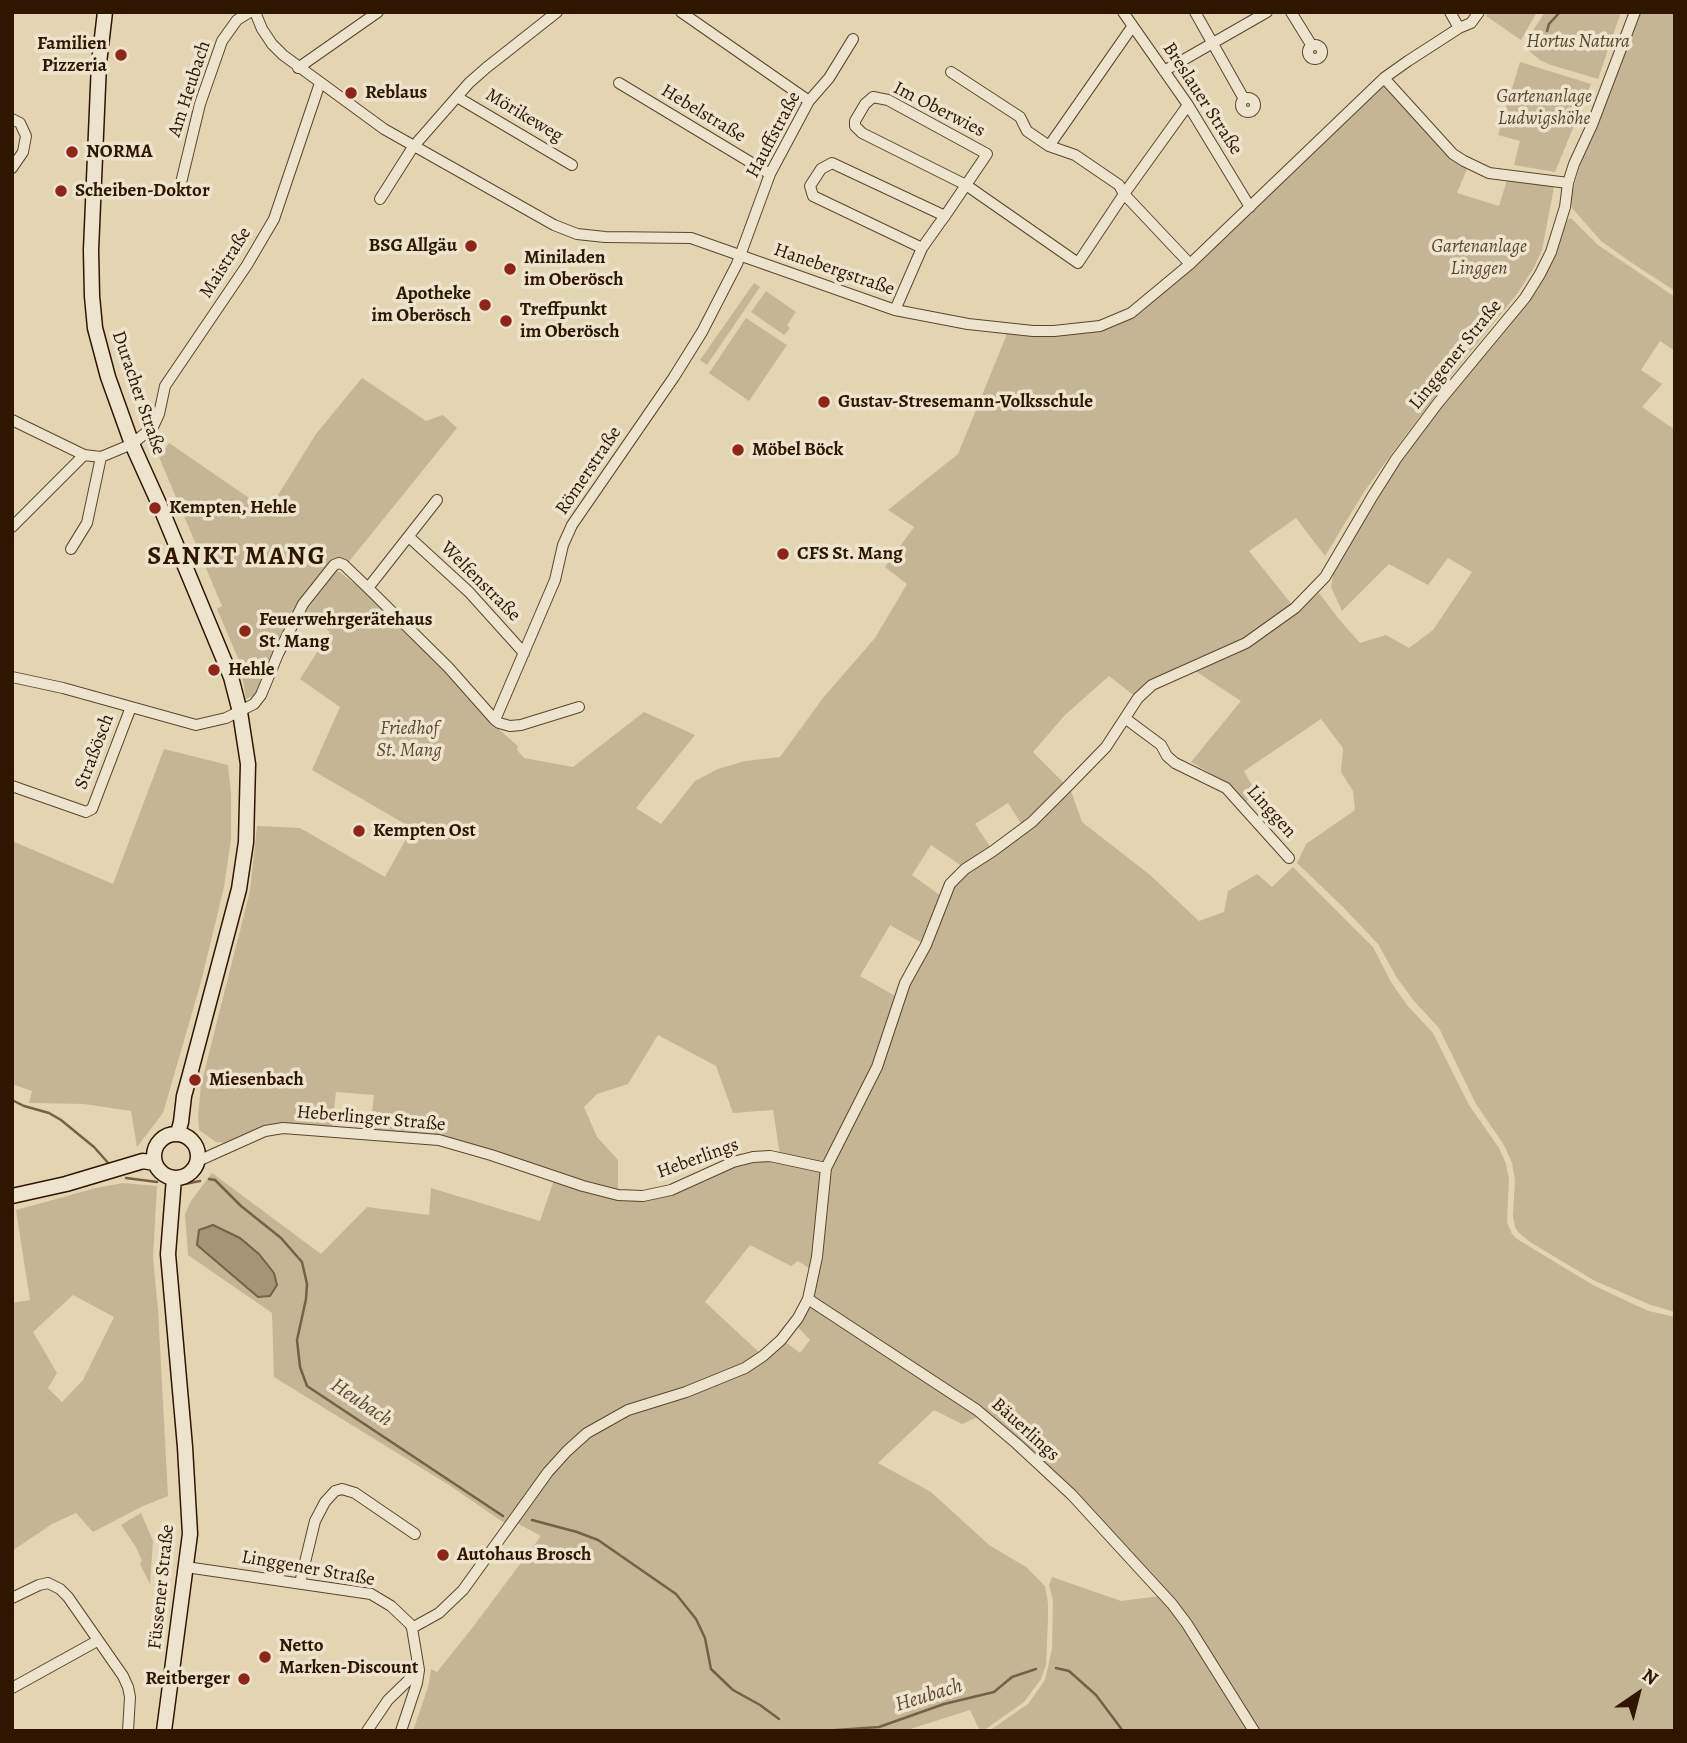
<!DOCTYPE html>
<html>
<head>
<meta charset="utf-8">
<style>
	body { margin:0 }
	#map { position:relative; width:1687px; height:1743px; overflow:hidden; background:#e3d5b2; font-family:Alegreya,serif }
	canvas { display:block }
	.frame { position:absolute; inset:0; border:14px solid #2e1600; pointer-events:none }
	.north { position:absolute; left:1603px; top:1659px; width:70px; height:70px; -webkit-text-stroke:5px #ede4cd; paint-order:stroke; rotate:35deg; font-size:19px; font-weight:700; line-height:28px; text-align:center; color:#2e1600 }
	.north::after { content:''; display:block; margin:auto; width:24px; height:32px; background:#2e1600; clip-path:polygon(50% 0,100% 100%,50% 72%,0 100%) }
</style>
</head>
<body>
<div id="map">
<canvas width="1687" height="1743"></canvas>
<div class="frame"></div>
<div class="north">N</div>
</div>
<script>
const context = document.querySelector('canvas').getContext('2d');
context.lineJoin = 'round';
function paint(path, color) {
  context.fillStyle = color;
  context.fill(path, 'evenodd');
}
function shape(rows) {
  const path = new Path2D();
  for (const r of rows) {
    if (r.length === 3) {
      path.moveTo(r[0] + r[2], r[1]);
      path.arc(r[0], r[1], r[2], 0, 2 * Math.PI);
      continue;
    }
    path.moveTo(r[0], r[1]);
    for (let i = 2; i < r.length; i += 2) path.lineTo(r[i], r[i + 1]);
  }
  return path;
}
function trace(path, color, width, dash) {
  context.strokeStyle = color;
  context.lineWidth = width;
  context.lineCap = dash ? 'butt' : 'round';
  context.setLineDash(dash || []);
  context.stroke(path);
}
function label(font, color, halo, rows, align = 'center') {
  context.font = font + ' Alegreya,serif';
  context.lineWidth = 7;
  context.setLineDash([]);
  context.textBaseline = 'middle';
  context.strokeStyle = halo;
  context.fillStyle = color;
  for (const [text, x, y, turn = 0] of rows) {
    context.save();
    context.translate(x, y);
    context.rotate((+turn || 0) * Math.PI / 180);
    context.textAlign = isNaN(turn) ? turn : align;
    if (halo) context.strokeText(text, 0, 0);
    context.fillText(text, 0, 0);
    context.restore();
  }
}
const green = shape([
	[1488,12,1537,12,1521,40,1486,16],
	[1545,12,1621,12,1598,79,1548,64,1540,60,1523,46],
	[1641,12,1675,12,1675,291,1629,261,1601,241,1572,208,1570,200,1580,166,1587,146,1597,127],
	[1520,62,1591,84,1555,172,1514,165,1520,141,1498,135],
	[1383,84,1459,165,1467,169,1457,193,1499,206,1507,180,1554,187,1542,250,1533,269,1517,294,1449,378,1393,452,1364,492,1325,556,1296,518,1249,551,1293,606,1245,641,1136,697,1109,676,1065,715,1033,752,1066,785,1022,825,1008,803,975,824,991,848,963,867,931,845,912,875,941,896,924,944,890,925,860,976,897,997,875,1065,824,1164,780,1155,773,1110,733,1113,716,1066,658,1035,628,1084,597,1094,584,1107,597,1137,618,1160,618,1193,493,1151,370,1131,374,1095,336,1092,332,1128,282,1125,240,1140,227,1143,216,1142,199,1130,198,1116,201,1085,250,891,257,826,300,828,385,877,412,828,312,770,340,707,300,679,330,632,305,611,337,570,365,592,427,654,440,664,496,727,518,746,517,750,524,758,573,767,644,712,695,735,636,808,661,824,695,781,718,769,745,761,780,757,823,698,875,638,907,584,885,567,914,527,888,510,958,454,1005,339,1007,332,1032,335,1133,316,1179,279],
	[1571,218,1598,245,1675,297,1675,351,1660,341,1641,370,1662,384,1642,407,1675,430,1675,1312,1651,1305,1595,1281,1530,1242,1518,1232,1515,1227,1513,1216,1515,1180,1512,1163,1504,1145,1476,1104,1439,1028,1414,1001,1397,978,1378,944,1343,907,1297,863,1306,844,1355,810,1353,791,1341,772,1343,748,1321,719,1244,771,1255,791,1246,802,1229,784,1191,762,1241,701,1194,670,1248,646,1273,630,1319,593,1338,618,1360,643,1386,635,1409,648,1433,630,1472,572,1448,558,1428,585,1389,564,1342,611,1331,587,1334,569,1369,509,1415,440,1528,300,1565,221],
	[754,283,760,287,707,365,700,360],
	[766,291,796,312,787,325,790,328,784,335,751,312],
	[746,318,787,345,749,401,709,373],
	[362,378,426,421,443,415,457,428,347,564,331,563,259,693,246,699,240,663,217,609,222,606,159,457,169,443,268,511,316,434],
	[164,749,228,765,231,794,231,839,224,887,201,982,163,1113,137,1147,131,1111,84,1104,29,1103,32,1091,12,1084,12,841,113,884],
	[1071,791,1082,822,1150,875,1199,921,1224,912,1228,891,1257,874,1272,887,1293,867,1373,947,1391,982,1407,1005,1433,1033,1469,1105,1499,1148,1506,1164,1509,1179,1507,1222,1512,1234,1517,1239,1593,1285,1635,1305,1649,1311,1675,1317,1675,1731,1258,1731,1190,1622,1019,1442,811,1299,828,1170,953,886,959,878],
	[770,1158,823,1170,812,1270,798,1261,791,1266,750,1245,705,1302,761,1354,743,1367,586,1431,506,1524,449,1485,274,1377,272,1313,188,1255,185,1214,191,1201,212,1173,321,1254,367,1207,429,1215,431,1188,540,1221,554,1180,644,1200,734,1164],
	[197,1246,259,1254,275,1273,277,1285,258,1297],
	[123,1183,157,1186,153,1258,158,1309,168,1496,143,1506,93,1532,76,1513,52,1524,12,1551,12,1303,30,1300,16,1210,96,1188],
	[73,1295,114,1317,83,1380,62,1402,48,1388,57,1373,33,1332],
	[809,1303,980,1416,962,1424,934,1410,878,1463,931,1492,989,1545,1026,1567,1045,1586,1048,1603,1048,1618,1046,1665,1041,1679,1024,1702,983,1731,980,1731,970,1710,904,1731,413,1731,428,1687,431,1669,437,1672,473,1627,541,1536,515,1522,550,1475,589,1435,629,1413,718,1383,783,1340,800,1353,810,1340,796,1325],
	[141,1513,153,1541,150,1584,140,1564,142,1561,136,1547,121,1525],
	[1052,1577,1121,1601,1160,1596,1184,1626,1251,1731,989,1731,1028,1704,1045,1680,1052,1649,1053,1601,1049,1585]
]);
const water = shape([
	[213,1225,240,1238,259,1254,274,1273,277,1285,270,1296,258,1297,197,1245,199,1230,213,1225]
]);
const stream = shape([
	[1547,31,1549,24,1560,12],
	[12,1100,24,1106,49,1113,61,1120,94,1147,110,1165],
	[126,1178,157,1182],
	[209,1179,215,1180,241,1206,281,1238,302,1262,307,1284,306,1299,297,1340,300,1367,307,1386,503,1516],
	[185,1184,200,1181],
	[532,1520,577,1532,598,1540,676,1594,696,1619,705,1638,711,1669,733,1690,760,1705,779,1719],
	[1056,1668,1069,1671,1096,1695,1123,1731],
	[823,1731,879,1727,944,1704,994,1692,1012,1677,1036,1669]
]);
const street = shape([
	[255,12,262,29,272,44,283,55,384,129,554,225,577,234,605,237,691,238,895,310,968,324,1033,331,1054,331,1100,326,1131,313,1190,264,1384,78,1408,61,1459,28,1471,23,1479,12],
	[681,12,809,101],
	[1123,12,1188,105,1250,207],
	[1195,12,1244,99],
	[1291,12,1312,46],
	[1450,12,1459,28],
	[1315,52,7],
	[298,68,378,12],
	[1164,71,1267,12],
	[951,72,1020,117,1027,131,1049,146,1075,155,1119,185,1124,194,1190,264],
	[1384,78,1453,154,1464,161,1489,173,1568,183],
	[619,83,770,174],
	[457,97,572,165],
	[1248,105,7],
	[12,119,20,123,26,136,23,152,12,168],
	[1049,146,1132,27],
	[180,187,200,104,222,41,237,20,250,12],
	[380,199,413,147,469,83,486,68,557,12],
	[922,248,813,196,810,186,821,169,832,163,945,216],
	[895,310,922,248,939,224,945,216,987,154,888,100,873,97,865,104,855,121,855,126,862,133,966,185,1078,263,1124,194,1188,105],
	[12,420,84,455,101,457,132,444,153,427,159,414,165,386,247,265,274,219,320,83],
	[12,527,84,455],
	[409,537,469,592,524,653],
	[71,549,87,523,101,457],
	[368,588,437,500],
	[12,677,63,688,196,725,226,718,254,704,261,695,278,654,303,604,334,565,339,563,344,565,368,588,448,667,495,720,499,723,510,726,521,725,579,707],
	[1126,719,1161,745,1167,756,1175,763,1226,788,1289,858],
	[495,720,555,580,563,545,572,525,674,377,702,332,737,264,770,174,809,101,829,78,853,39],
	[12,786,86,812,92,809,131,707],
	[198,1161,265,1131,283,1128,439,1140,491,1155,583,1186,618,1195,643,1196,671,1190,733,1162,753,1157,770,1156,826,1168],
	[808,1299,977,1410,1017,1444,1072,1495,1172,1604,1187,1624,1254,1731],
	[186,1567,371,1594,391,1606,410,1624,412,1628,419,1670,417,1683,401,1731],
	[300,1583,315,1521,325,1502,335,1491,342,1489,355,1493,415,1534],
	[12,1598,39,1585,48,1583,60,1589,68,1597,123,1676,128,1687,130,1697,128,1731],
	[412,1628,439,1613,463,1590,548,1472,567,1451,587,1433,628,1410,686,1392,745,1368,763,1356,781,1340,798,1318,808,1299,817,1257,826,1168,877,1067,905,983,926,945,950,884,965,869,993,851,1032,822,1069,785,1106,747,1138,698,1152,685,1246,643,1295,608,1325,577,1372,497,1396,459,1438,403,1525,298,1540,274,1551,252,1565,207,1568,183,1574,164,1592,125,1635,12],
	[12,1688,97,1641],
	[367,1731,388,1700,419,1670]
]);
const secondary = shape([
	[105,12,99,63,91,250,92,296,95,328,108,377,132,444,160,506,231,677,240,712,248,764,246,842,239,889,189,1078,184,1096,181,1122,178,1133],
	[176,1156,22],
	[12,1196,66,1184,143,1161,154,1163],
	[164,1731,190,1534,185,1447,168,1254,174,1178]
]);
const markers = [
	[121,55,7,"#8f2418"],
	[351,93,7,"#8f2418"],
	[72,152,7,"#8f2418"],
	[61,191,7,"#8f2418"],
	[471,246,7,"#8f2418"],
	[510,269,7,"#8f2418"],
	[485,305,7,"#8f2418"],
	[506,321,7,"#8f2418"],
	[824,402,7,"#8f2418"],
	[738,450,7,"#8f2418"],
	[155,508,7,"#8f2418"],
	[783,554,7,"#8f2418"],
	[245,631,7,"#8f2418"],
	[214,670,7,"#8f2418"],
	[359,831,7,"#8f2418"],
	[195,1080,7,"#8f2418"],
	[443,1555,7,"#8f2418"],
	[265,1657,7,"#8f2418"],
	[244,1679,7,"#8f2418"]
];
const parkNames = [
	["Hortus Natura",1578,42],
	["Gartenanlage",1544,97],
	["Ludwigshöhe",1544,119],
	["Gartenanlage",1479,247],
	["Linggen",1479,269],
	["Friedhof",409,729],
	["St. Mang",409,751]
];
const poiNames = [
	["Familien",107,44,"right"],
	["Pizzeria",107,66,"right"],
	["Reblaus",365,93],
	["NORMA",86,152],
	["Scheiben-Doktor",75,191],
	["BSG Allgäu",457,246,"right"],
	["Miniladen",524,258],
	["im Oberösch",524,280],
	["Apotheke",471,294,"right"],
	["im Oberösch",471,316,"right"],
	["Treffpunkt",520,310],
	["im Oberösch",520,332],
	["Gustav-Stresemann-Volksschule",838,402],
	["Möbel Böck",752,450],
	["Kempten, Hehle",169,508],
	["CFS St. Mang",797,554],
	["Feuerwehrgerätehaus",259,620],
	["St. Mang",259,642],
	["Hehle",228,670],
	["Kempten Ost",373,831],
	["Miesenbach",209,1080],
	["Autohaus Brosch",457,1555],
	["Netto",279,1646],
	["Marken-Discount",279,1668],
	["Reitberger",230,1679,"right"]
];
const streetNames = [
	["Am Heubach",190,89,-72],
	["Breslauer Straße",1202,99,57],
	["Im Oberwies",939,110,27],
	["Hebelstraße",703,114,31],
	["Mörikeweg",524,116,31],
	["Hauffstraße",774,135,-62],
	["Maistraße",226,263,-58],
	["Hanebergstraße",834,270,19],
	["Linggener Straße",1456,355,-51],
	["Duracher Straße",138,393,71],
	["Römerstraße",589,471,-56],
	["Welfenstraße",480,582,45],
	["Straßösch",95,752,-69],
	["Linggen",1271,812,48],
	["Heberlinger Straße",371,1119,5],
	["Heberlings",698,1159,-20],
	["Bäuerlings",1025,1430,42],
	["Linggener Straße",308,1569,10],
	["Füssener Straße",162,1587,-84]
];
const waterNames = [
	["Heubach",361,1403,34],
	["Heubach",929,1696,-17]
];
const districtNames = [
	["SANKT MANG",237,558]
];
paint(green, '#c4b594');
paint(water, '#a59475');
trace(water, '#756246', 2);
trace(stream, '#756246', 2.5);
trace(street, '#5b462c', 12);
trace(secondary, '#2e1600', 17);
trace(street, '#ede4cd', 10);
trace(secondary, '#ede4cd', 14);
for (const [x, y, r, color] of markers) {
  const dot = new Path2D();
  dot.arc(x, y, r, 0, 2 * Math.PI);
  context.fillStyle = color;
  context.fill(dot);
  trace(dot, '#ede4cd', 2.5);
}
label('italic 19px', '#5b462c', '#ede4cd', parkNames);
label('bold 19px', '#2e1600', '#ede4cd', poiNames, 'left');
label('19px', '#2e1600', '#ede4cd', streetNames);
label('italic 21px', '#5e482f', '#ede4cd', waterNames);
context.letterSpacing = '2px';
label('bold 26px', '#2e1600', '#ede4cd', districtNames);
context.letterSpacing = '0px';
</script>
</body>
</html>
